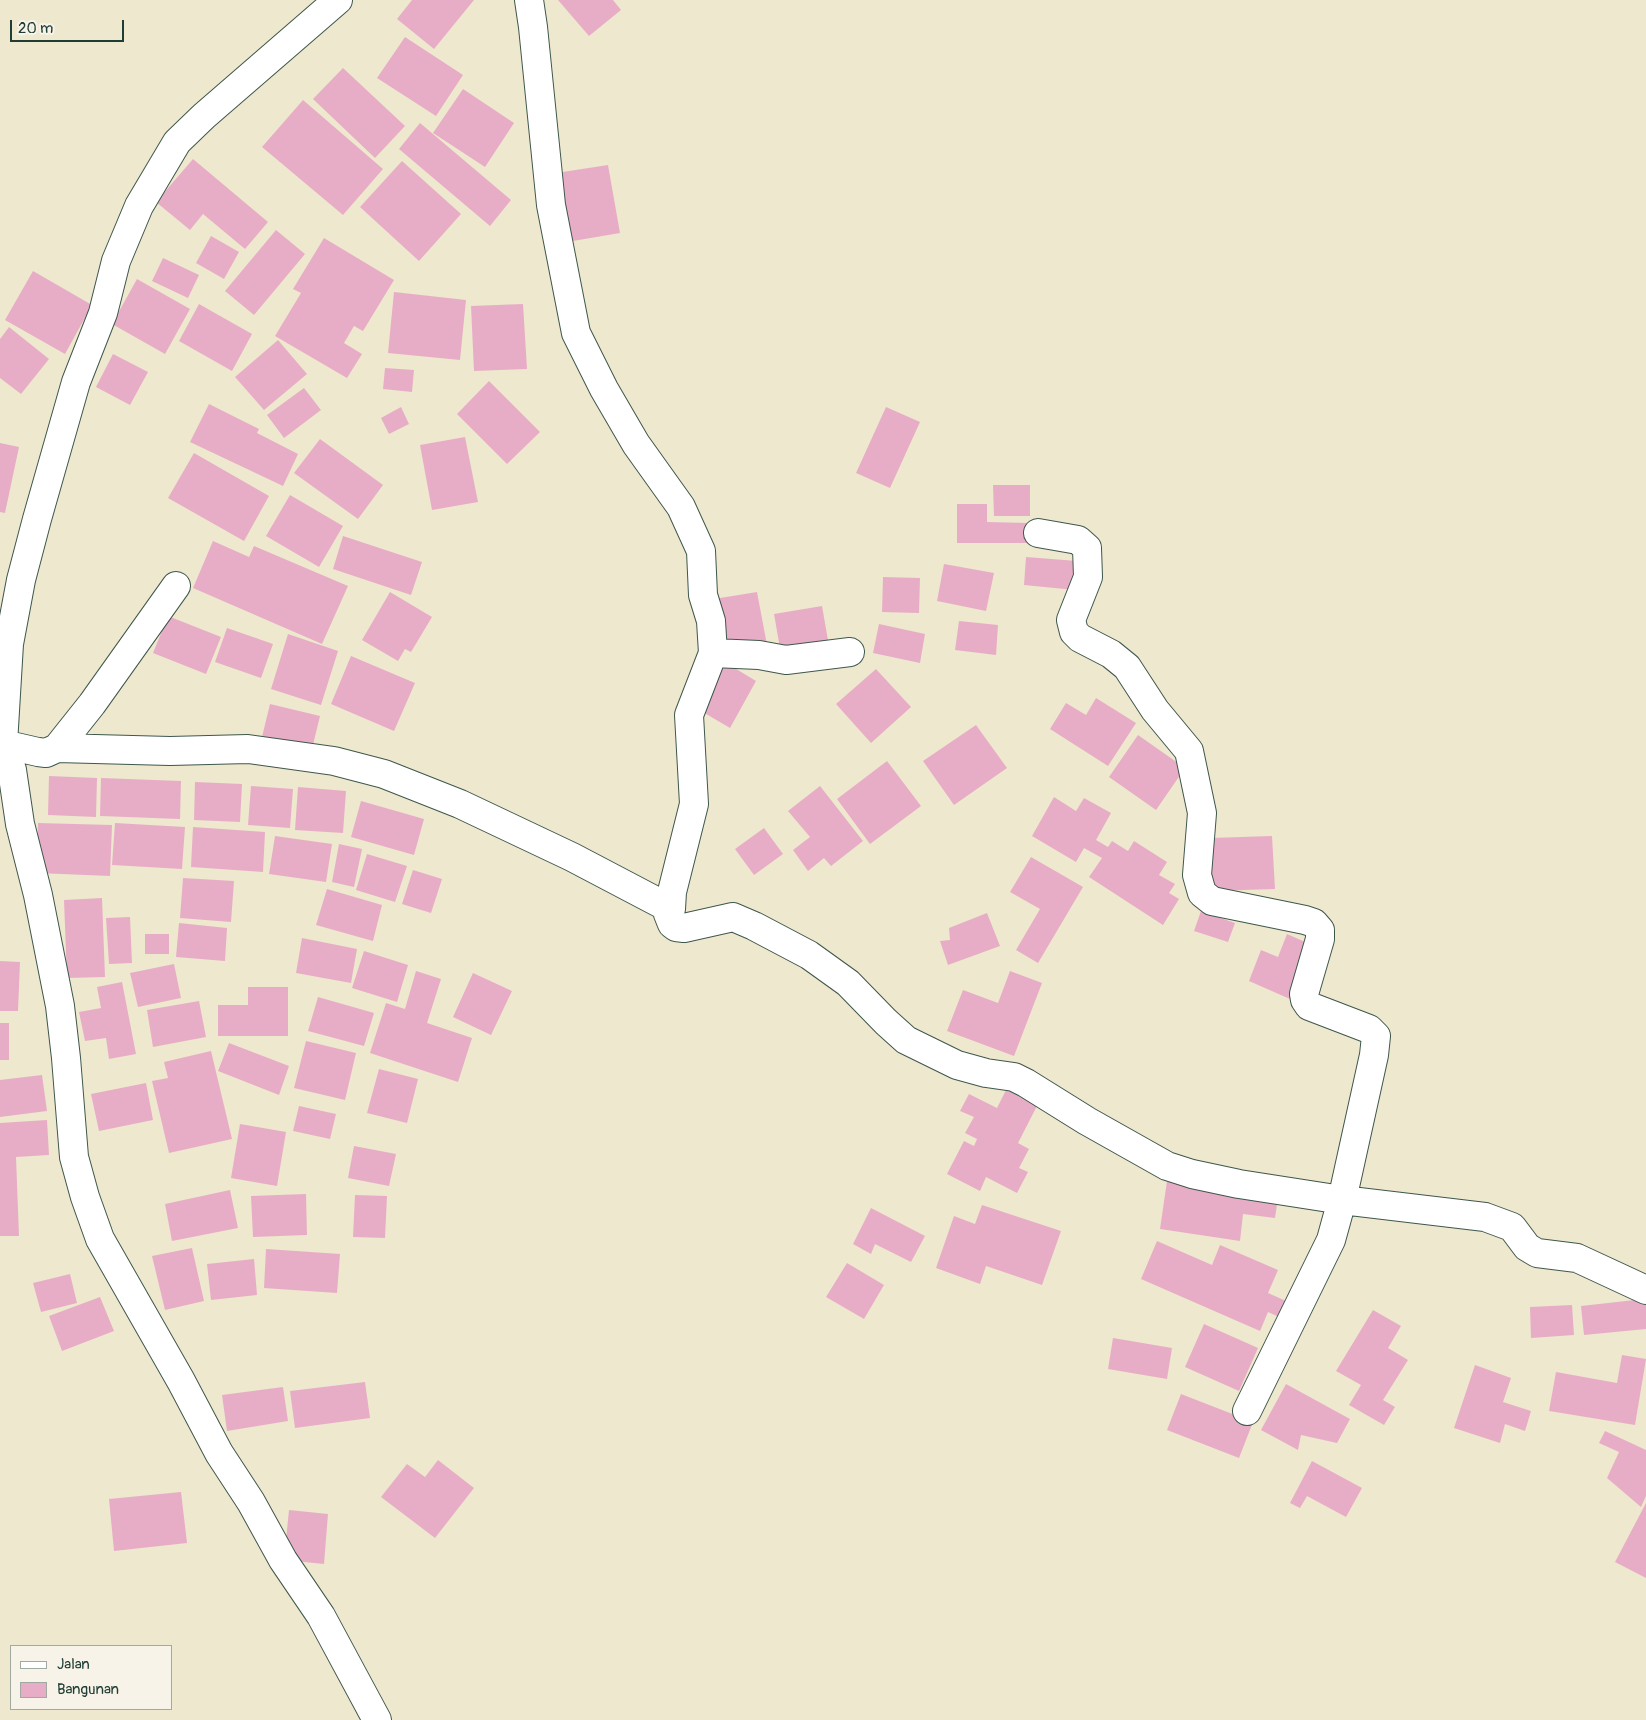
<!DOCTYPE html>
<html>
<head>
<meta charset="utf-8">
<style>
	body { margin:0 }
	#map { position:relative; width:1646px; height:1720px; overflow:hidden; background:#eee8ce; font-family:Pangolin,sans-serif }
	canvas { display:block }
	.legend { position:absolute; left:10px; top:1645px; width:162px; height:65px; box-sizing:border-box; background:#f7f3e8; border:1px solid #a1aaa0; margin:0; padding:6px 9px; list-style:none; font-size:15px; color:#1f3d34 }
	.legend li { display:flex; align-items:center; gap:10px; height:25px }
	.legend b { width:25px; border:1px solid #a1aaa0 }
	.scale { position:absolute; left:10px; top:20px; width:114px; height:22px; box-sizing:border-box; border:2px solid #1f3d34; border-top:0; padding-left:6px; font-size:15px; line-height:18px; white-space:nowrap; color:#1f3d34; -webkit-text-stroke:4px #f7f3e8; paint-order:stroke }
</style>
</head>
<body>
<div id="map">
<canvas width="1646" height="1720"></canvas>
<ul class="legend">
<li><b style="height:6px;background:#fff"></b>Jalan</li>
<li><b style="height:14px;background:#e8adc6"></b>Bangunan</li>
</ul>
<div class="scale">20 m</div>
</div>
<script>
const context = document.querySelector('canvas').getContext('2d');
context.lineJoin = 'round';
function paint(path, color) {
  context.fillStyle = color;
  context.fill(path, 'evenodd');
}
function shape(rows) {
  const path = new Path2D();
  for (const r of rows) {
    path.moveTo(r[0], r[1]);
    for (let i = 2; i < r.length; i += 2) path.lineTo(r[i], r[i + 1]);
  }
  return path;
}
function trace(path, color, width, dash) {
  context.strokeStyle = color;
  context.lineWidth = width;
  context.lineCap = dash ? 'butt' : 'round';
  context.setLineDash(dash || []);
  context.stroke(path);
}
const building = shape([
	[412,0,474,0,434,49,397,19],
	[558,0,613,0,621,10,589,36],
	[405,37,463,75,436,116,377,78],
	[343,68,405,126,375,158,313,99],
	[463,89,514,123,485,167,433,133],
	[303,100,383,169,343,215,262,147],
	[420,123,511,200,490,226,399,149],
	[193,159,268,222,245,249,203,214,190,230,156,202],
	[402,161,461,214,419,261,360,207],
	[608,165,620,233,567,242,556,173],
	[276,230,305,254,254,315,225,291],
	[211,236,239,252,224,279,196,263],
	[324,238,394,280,363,331,354,326,344,343,362,354,347,378,275,336,301,293,293,289],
	[163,258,199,275,188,298,152,281],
	[33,271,92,305,65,354,5,320],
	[137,279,190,309,165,354,112,324],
	[394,292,466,300,460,360,388,353],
	[199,304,252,334,232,371,179,341],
	[523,304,527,369,474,371,471,306],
	[9,327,49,359,21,394,0,378,0,339],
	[278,340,307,374,264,410,235,377],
	[113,354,148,372,130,405,96,387],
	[385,368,414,370,412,392,383,389],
	[489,381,540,432,507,464,457,414],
	[304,388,321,410,284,438,267,415],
	[209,404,259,429,257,433,298,454,283,486,190,442],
	[401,407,409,424,389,434,381,418],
	[886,407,920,422,890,488,856,473],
	[465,437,478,502,432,510,420,445],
	[320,439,383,485,358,519,294,473],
	[0,443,19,447,5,513,0,512],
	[194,453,269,496,244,541,168,498],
	[993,485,1030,485,1030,516,994,516],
	[290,495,343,526,319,567,266,536],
	[957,504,987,504,987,522,1028,523,1028,543,957,543],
	[343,536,422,562,411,595,333,569],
	[213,541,249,557,254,546,348,586,322,644,193,588],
	[1026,557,1077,561,1075,590,1024,585],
	[944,564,994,573,986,611,937,601],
	[883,577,920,578,919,613,882,612],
	[390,592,432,617,411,652,405,649,398,661,362,640],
	[757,592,767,645,724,653,714,599],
	[822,606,829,646,781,654,774,614],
	[168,616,221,637,206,674,153,653],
	[959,621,998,625,996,655,955,650],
	[879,624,925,634,920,663,873,653],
	[227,628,273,644,261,678,215,662],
	[288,634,338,651,321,705,271,689],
	[351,656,415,683,394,731,331,704],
	[723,661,756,681,730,728,696,708],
	[876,669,911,707,871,743,836,704],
	[1096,698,1136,723,1108,766,1050,729,1066,703,1086,715],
	[270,704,320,716,311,753,261,741],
	[976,725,1007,768,954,805,923,761],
	[1138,735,1185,768,1156,810,1109,777],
	[887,761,921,806,870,844,837,799],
	[49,776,97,778,96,817,48,815],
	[101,778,181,781,180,819,100,816],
	[195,782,242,784,240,822,194,820],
	[251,786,293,789,290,828,248,825],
	[820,786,863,841,831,866,824,858,808,871,793,850,810,837,788,811],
	[298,787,346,791,343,833,295,830],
	[1054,797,1076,811,1084,798,1111,813,1096,840,1108,847,1112,841,1128,851,1134,841,1167,862,1159,875,1175,884,1169,893,1179,899,1163,925,1089,877,1102,858,1084,848,1076,862,1032,836],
	[361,801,424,819,414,855,351,837],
	[38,823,112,825,110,876,37,873],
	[115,823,185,827,182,869,112,865],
	[193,827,265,832,263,872,191,867],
	[764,828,783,854,754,875,735,849],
	[275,836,332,844,326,882,269,874],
	[1272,836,1275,889,1212,891,1210,838],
	[339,844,362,849,354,887,332,882],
	[367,854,407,866,395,902,356,890],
	[1031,857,1083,887,1038,963,1016,950,1040,909,1010,892],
	[413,870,442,879,431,913,402,904],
	[183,878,234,881,231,922,180,918],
	[327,889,382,905,373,941,316,925],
	[102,898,105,977,67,978,64,900],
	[1201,911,1235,923,1228,942,1194,931],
	[987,913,1000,946,948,965,940,941,950,940,949,928],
	[130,917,132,963,109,964,106,918],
	[179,923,227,928,225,961,176,957],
	[145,934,169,934,169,954,145,954],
	[1287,934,1312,945,1290,999,1249,981,1261,950,1278,957],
	[302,938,357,949,351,983,296,973],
	[364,951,408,965,397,1002,352,988],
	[0,961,20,962,18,1011,0,1011],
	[174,964,181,998,138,1007,130,973],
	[416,971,441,979,427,1023,472,1038,458,1082,370,1053,386,1003,405,1009],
	[1010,971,1042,983,1014,1056,947,1031,963,990,998,1003],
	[473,973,512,991,491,1035,453,1017],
	[122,982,136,1054,109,1059,106,1038,85,1041,79,1012,101,1008,97,987],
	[248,987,288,987,288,1036,218,1036,218,1005,248,1005],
	[318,997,374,1013,364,1046,308,1031],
	[199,1001,206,1037,153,1047,147,1010],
	[0,1023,9,1023,9,1060,0,1060],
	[306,1041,356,1053,345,1100,294,1088],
	[229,1043,289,1066,279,1095,218,1071],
	[211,1051,232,1139,169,1153,152,1081,168,1078,164,1062],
	[379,1069,418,1079,407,1123,367,1113],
	[42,1075,47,1111,0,1117,0,1080],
	[146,1083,153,1120,99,1131,91,1094],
	[1007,1088,1038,1104,1018,1143,1029,1149,1019,1168,1028,1172,1017,1193,986,1177,980,1191,947,1174,964,1141,974,1146,977,1139,965,1133,974,1117,960,1111,969,1094,997,1108],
	[299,1106,336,1114,330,1139,293,1131],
	[47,1120,49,1155,16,1157,19,1236,0,1236,0,1123],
	[240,1124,286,1132,277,1186,231,1178],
	[354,1146,396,1154,389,1186,348,1178],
	[1167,1181,1278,1198,1275,1218,1243,1214,1240,1241,1160,1229],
	[230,1190,238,1228,172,1241,165,1204],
	[306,1194,307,1235,253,1237,251,1196],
	[355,1195,387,1196,385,1238,353,1237],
	[982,1205,1061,1231,1042,1285,986,1266,980,1284,936,1268,954,1216,975,1224],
	[871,1208,925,1236,911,1262,875,1244,871,1254,853,1244],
	[1157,1241,1212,1265,1220,1245,1278,1270,1268,1293,1286,1301,1279,1317,1268,1312,1260,1331,1141,1279],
	[192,1248,204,1301,165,1310,152,1256],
	[266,1249,340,1254,337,1293,264,1288],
	[254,1259,257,1295,211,1300,207,1264],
	[847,1263,884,1285,864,1319,826,1297],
	[70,1274,77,1303,41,1312,33,1283],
	[100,1297,114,1331,62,1351,49,1316],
	[1644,1299,1646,1300,1646,1329,1584,1335,1581,1306],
	[1572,1305,1574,1335,1531,1338,1530,1307],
	[1373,1310,1401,1326,1388,1348,1408,1360,1383,1400,1395,1407,1384,1425,1349,1405,1361,1385,1336,1371],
	[1204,1324,1258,1348,1239,1391,1185,1367],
	[1113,1338,1172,1348,1167,1379,1108,1369],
	[1622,1355,1646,1359,1635,1425,1549,1411,1556,1372,1617,1383],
	[1475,1365,1511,1378,1503,1402,1531,1411,1525,1431,1505,1424,1500,1443,1454,1428],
	[365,1382,370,1418,295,1428,290,1391],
	[1286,1384,1350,1419,1337,1443,1301,1435,1298,1450,1261,1430],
	[283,1387,288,1421,227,1431,222,1395],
	[1181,1394,1253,1422,1239,1458,1167,1430],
	[1605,1431,1646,1450,1646,1496,1641,1507,1607,1478,1619,1452,1599,1443],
	[438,1460,474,1488,435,1538,381,1497,407,1464,425,1477],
	[1312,1461,1362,1488,1346,1517,1307,1496,1300,1508,1290,1503],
	[181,1492,187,1543,114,1551,109,1499],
	[1646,1503,1646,1578,1615,1562],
	[289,1510,328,1514,324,1564,284,1560]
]);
const minor = shape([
	[338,0,204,116,177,142,139,206,116,261,103,313,76,382,37,519,21,580,9,644,3,744,12,770,20,824,38,895,60,1006,66,1058,74,1157,85,1197,100,1239,181,1381,219,1453,251,1502,283,1560,321,1616,377,1720],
	[529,0,533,27,551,205,576,333,604,389,636,444,681,507,701,551,703,595,711,621,713,653,689,715,694,804,672,892,671,909,668,914,672,924,676,927,684,928,733,917,754,926,809,955,848,983,886,1022,906,1040,957,1065,986,1073,1014,1077,1026,1083,1087,1121,1167,1166,1192,1174,1239,1184,1342,1200,1485,1217,1512,1227,1527,1247,1537,1253,1577,1258,1646,1290],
	[1038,533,1078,540,1087,548,1088,577,1071,620,1074,632,1080,638,1111,654,1127,667,1155,710,1189,751,1202,813,1197,875,1202,893,1212,901,1305,920,1314,923,1320,930,1320,939,1304,994,1305,1000,1309,1006,1369,1029,1376,1036,1374,1055,1342,1200,1331,1240,1247,1411],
	[713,653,759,655,786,660,850,652],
	[3,744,38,752,46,753,57,748,92,704,176,586],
	[57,748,170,751,248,749,334,761,384,774,460,804,572,857,671,909]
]);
paint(building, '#e8adc6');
trace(minor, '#3e574b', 30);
trace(minor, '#fff', 28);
</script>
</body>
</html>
